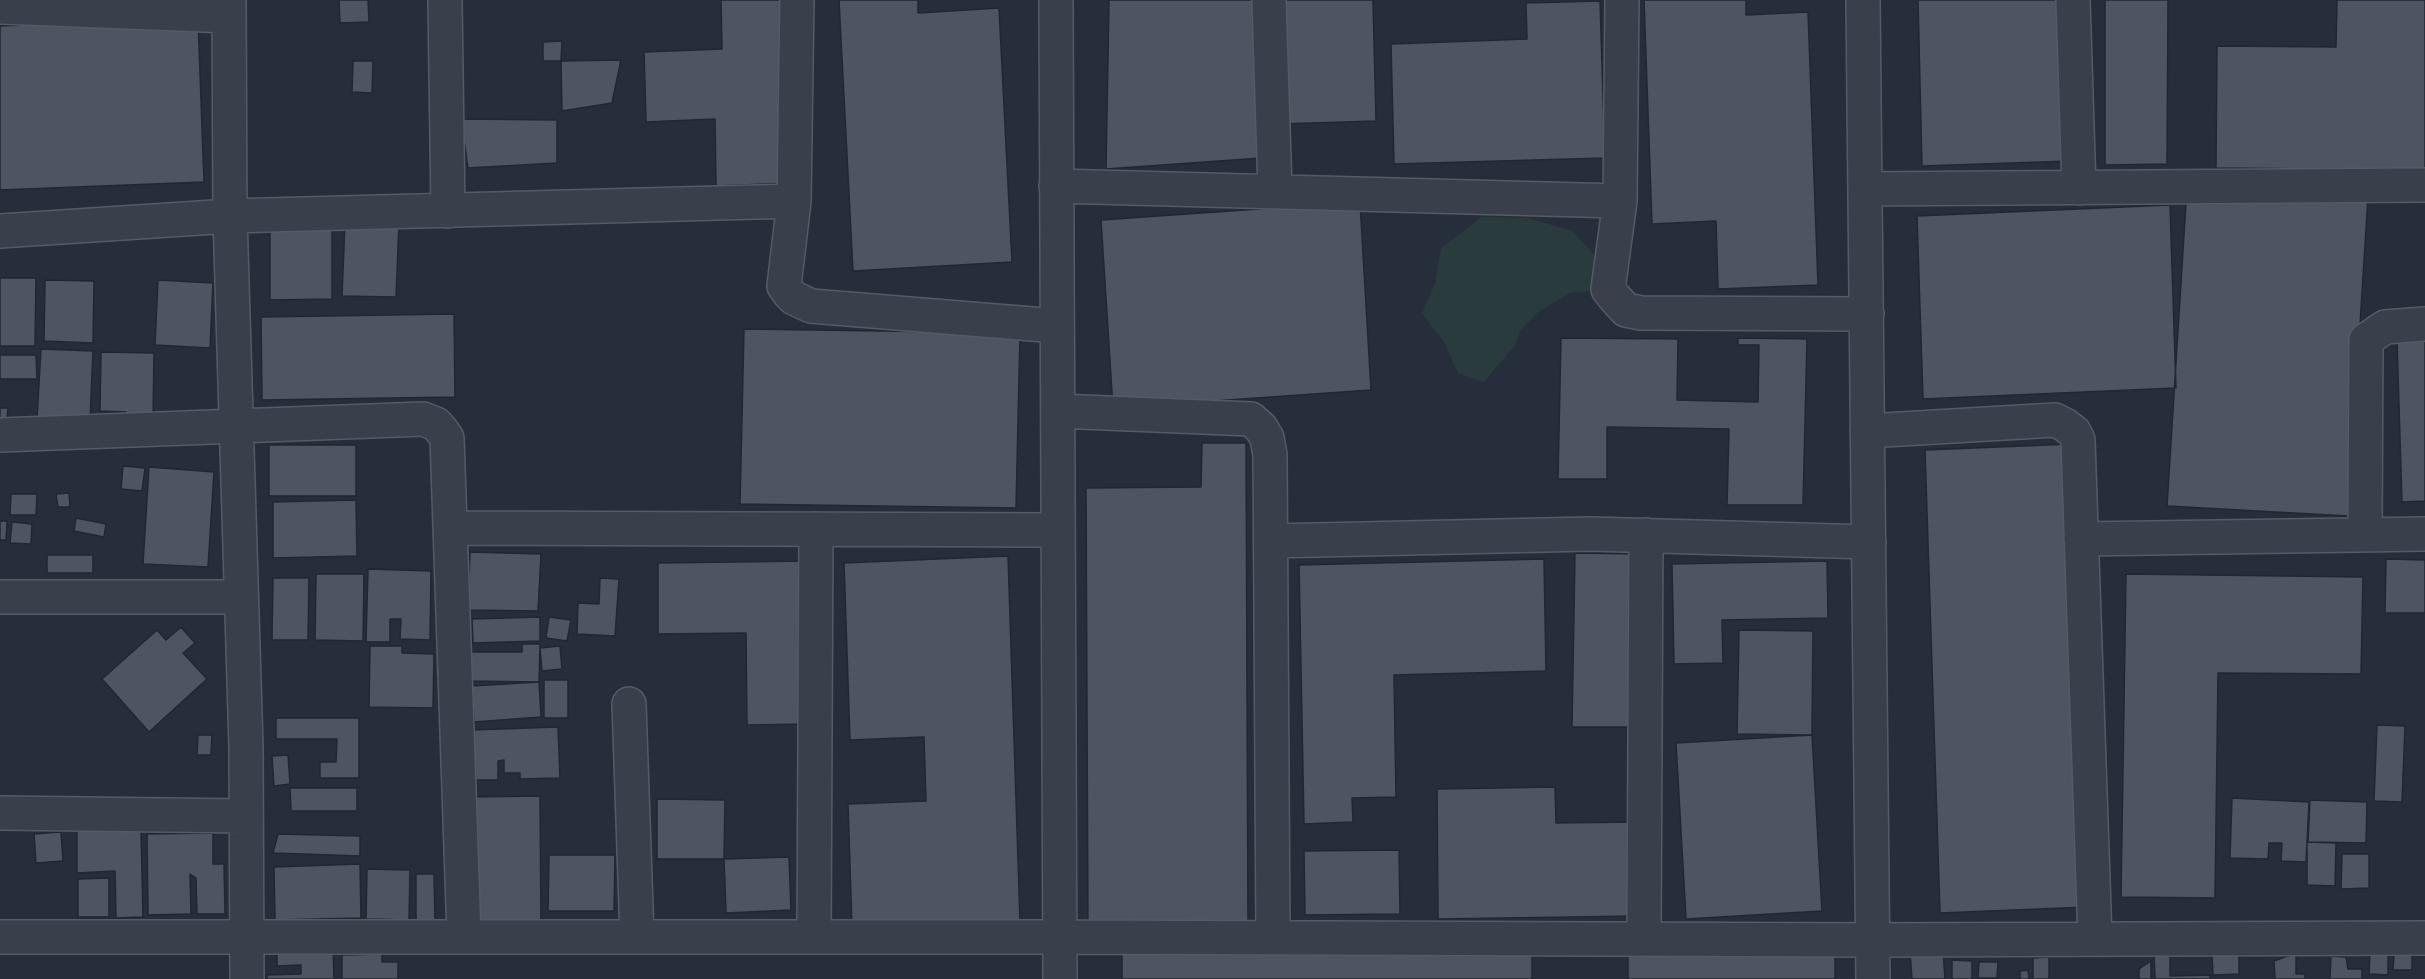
<!DOCTYPE html>
<html>
<head>
<meta charset="utf-8">
<style>
	body { margin:0 }
	canvas { display:block; background:#262e3b }
</style>
</head>
<body>
<canvas width="2425" height="979"></canvas>
<script>
const context = document.querySelector('canvas').getContext('2d');
context.lineJoin = 'round';
function paint(path, color) {
  context.fillStyle = color;
  context.fill(path, 'evenodd');
}
function shape(rows) {
  const path = new Path2D();
  for (const r of rows) {
    path.moveTo(r[0], r[1]);
    for (let i = 2; i < r.length; i += 2) path.lineTo(r[i], r[i + 1]);
  }
  return path;
}
function trace(path, color, width, dash) {
  context.strokeStyle = color;
  context.lineWidth = width;
  context.lineCap = dash ? 'butt' : 'round';
  context.setLineDash(dash || []);
  context.stroke(path);
}
const green = shape([
	[1482,217,1528,218,1572,231,1598,259,1599,290,1570,293,1538,312,1520,331,1515,345,1484,382,1458,373,1444,342,1422,313,1435,284,1441,248]
]);
const building = shape([
	[339,0,368,0,369,22,340,23,339,0],
	[721,0,787,0,792,183,716,186,715,119,646,122,644,52,722,49,721,0],
	[839,0,918,0,918,13,999,8,1012,262,853,271,839,0],
	[1109,0,1260,0,1261,158,1106,169,1109,0],
	[1277,0,1373,0,1376,121,1280,124,1277,0],
	[1644,0,1746,0,1746,15,1808,12,1818,285,1718,289,1716,221,1652,224,1644,0],
	[1918,0,2067,0,2071,161,1922,166,1918,0],
	[2105,0,2168,0,2167,164,2105,165,2105,0],
	[2337,0,2425,0,2425,170,2216,168,2217,46,2336,47,2337,0],
	[1600,1,1605,158,1394,164,1391,44,1527,39,1526,3,1600,1],
	[198,18,204,182,0,190,0,26,198,18],
	[562,41,561,61,543,61,543,42,562,41],
	[621,60,612,103,562,111,561,61,621,60],
	[353,61,373,61,372,93,352,92,353,61],
	[461,119,557,120,557,163,468,168,461,119],
	[2187,187,2368,197,2348,516,2167,506,2187,187],
	[1360,202,1371,390,1113,408,1101,220,1360,202],
	[2170,205,2176,388,1923,399,1917,216,2170,205],
	[345,222,399,223,396,297,342,296,345,222],
	[270,227,332,227,332,299,270,300,270,227],
	[0,278,36,278,35,346,0,346,0,278],
	[45,280,94,281,93,343,44,341,45,280],
	[158,280,213,283,210,348,155,345,158,280],
	[454,314,455,397,262,400,261,317,454,314],
	[744,329,1020,333,1016,508,740,504,744,329],
	[1561,338,1678,339,1677,400,1758,402,1759,345,1738,345,1738,338,1807,339,1803,505,1727,505,1729,429,1607,427,1607,479,1558,479,1561,338],
	[2425,340,2425,501,2402,502,2397,341,2425,340],
	[41,349,93,351,90,421,37,418,41,349],
	[101,352,154,353,153,420,126,420,126,412,100,411,101,352],
	[0,355,36,355,37,379,0,379,0,355],
	[0,408,8,408,6,428,0,428,0,408],
	[1202,443,1246,443,1248,930,1088,932,1086,488,1201,487,1202,443],
	[2072,444,2088,907,1940,913,1925,450,2072,444],
	[269,445,356,445,356,496,269,496,269,445],
	[123,466,145,468,142,491,121,489,123,466],
	[149,467,214,472,208,567,143,564,149,467],
	[69,493,70,507,58,507,56,494,69,493],
	[11,494,37,494,36,515,10,515,11,494],
	[356,500,357,556,273,558,273,502,356,500],
	[76,518,106,524,104,537,74,531,76,518],
	[0,521,7,521,6,540,0,540,0,521],
	[12,522,32,524,31,544,10,543,12,522],
	[470,552,541,554,538,611,468,610,470,552],
	[1575,553,1638,554,1635,727,1572,727,1575,553],
	[47,555,93,555,93,573,47,573,47,555],
	[1008,556,1020,921,852,928,848,804,926,801,924,737,850,740,844,563,1008,556],
	[1544,559,1546,671,1394,675,1396,797,1352,798,1353,822,1304,824,1299,565,1544,559],
	[2386,559,2425,560,2425,613,2385,613,2386,559],
	[808,561,809,724,747,725,746,633,658,634,658,563,808,561],
	[1827,561,1828,618,1722,620,1723,663,1674,664,1672,564,1827,561],
	[368,569,431,571,430,640,400,639,401,619,390,619,390,642,366,642,368,569],
	[316,574,364,574,363,641,315,640,316,574],
	[2126,574,2363,577,2361,674,2218,673,2215,898,2121,897,2126,574],
	[273,578,309,578,308,640,272,640,273,578],
	[600,578,619,579,615,636,577,634,578,603,599,604,600,578],
	[540,617,540,641,473,643,472,619,540,617],
	[549,617,571,620,567,641,546,638,549,617],
	[181,627,195,643,183,653,207,679,149,732,102,679,157,630,166,640,181,627],
	[1739,630,1813,631,1812,735,1737,734,1739,630],
	[522,644,540,644,539,682,468,681,469,652,522,652,522,644],
	[370,646,402,646,402,653,434,654,433,708,369,707,370,646],
	[560,646,562,669,542,671,540,648,560,646],
	[544,680,568,680,568,718,544,718,544,680],
	[539,682,541,717,474,722,472,686,539,682],
	[276,718,359,718,359,778,320,778,320,762,336,762,337,739,276,739,276,718],
	[2377,725,2405,726,2402,802,2374,801,2377,725],
	[558,727,560,778,520,779,520,773,504,773,504,760,498,761,498,780,473,780,471,730,558,727],
	[198,735,212,735,211,755,197,755,198,735],
	[1812,735,1822,911,1686,919,1676,743,1812,735],
	[288,755,290,784,274,786,272,756,288,755],
	[1555,787,1556,823,1636,822,1637,916,1438,919,1437,789,1555,787],
	[290,788,357,788,357,811,291,811,290,788],
	[540,796,541,922,472,922,472,797,540,796],
	[2232,798,2309,802,2306,862,2281,861,2282,843,2269,843,2268,859,2230,858,2232,798],
	[657,799,725,800,724,859,657,859,657,799],
	[2310,800,2367,802,2366,843,2308,842,2310,800],
	[141,829,143,917,116,918,115,871,77,873,77,831,141,829],
	[61,832,63,861,36,863,34,834,61,832],
	[213,833,213,864,224,864,225,914,197,914,196,878,190,874,191,914,148,915,147,834,213,833],
	[278,834,360,836,360,856,273,853,278,834],
	[2307,842,2336,843,2335,886,2307,885,2307,842],
	[1399,850,1400,914,1305,915,1304,851,1399,850],
	[2342,854,2369,854,2369,888,2341,889,2342,854],
	[549,855,615,855,614,911,548,911,549,855],
	[789,857,791,910,726,913,724,859,789,857],
	[360,864,361,918,275,920,274,867,360,864],
	[367,869,410,870,409,920,366,919,367,869],
	[416,874,434,874,435,921,416,921,416,874],
	[109,878,109,917,78,917,78,879,109,878],
	[1835,944,1835,979,1628,979,1628,946,1835,944],
	[333,947,334,979,267,979,267,975,301,974,301,965,277,966,277,949,333,947],
	[1943,950,1945,979,1912,979,1910,952,1943,950],
	[1532,952,1532,979,1122,979,1122,954,1532,952],
	[2154,953,2170,953,2170,976,2210,975,2210,979,2155,979,2154,953],
	[2296,953,2296,974,2305,974,2305,979,2275,979,2274,961,2296,953],
	[2370,953,2388,954,2388,975,2369,974,2370,953],
	[382,954,382,962,398,962,398,979,342,979,342,955,382,954],
	[2239,954,2239,974,2213,975,2212,955,2239,954],
	[2412,954,2412,970,2393,970,2394,955,2412,954],
	[2331,956,2346,957,2348,969,2362,969,2362,979,2330,979,2331,956],
	[2049,957,2049,979,2033,979,2033,958,2049,957],
	[1952,960,1972,961,1972,979,1952,979,1952,960],
	[2151,961,2151,979,2139,979,2139,969,2151,961],
	[1979,962,1998,962,1997,978,1978,978,1979,962],
	[2028,970,2029,979,2020,979,2020,971,2028,970]
]);
const minor = shape([
	[229,0,230,216,246,747,247,979],
	[445,0,448,211],
	[797,0,794,201,784,286,789,293,794,298,811,306,1057,326],
	[1056,0,1060,979],
	[1269,0,1275,191],
	[1622,0,1620,201,1608,289,1615,298,1626,310,1641,313,1867,314],
	[1863,0,1873,979],
	[2073,0,2079,188],
	[0,7,229,16],
	[1056,186,1620,201],
	[1865,189,2425,185],
	[0,231,230,216,794,201],
	[1058,411,1251,419,1261,428,1267,438,1270,455,1273,938],
	[1867,431,2055,420,2065,425,2074,432,2078,440,2095,939],
	[0,435,423,419,436,424,442,431,447,438,464,937],
	[450,528,1058,530],
	[2365,535,2366,340,2385,327,2425,324],
	[2081,539,2425,534],
	[1271,541,1590,534,1869,542],
	[0,597,241,597],
	[629,704,637,936],
	[0,813,246,816],
	[0,937,1060,937,1873,940,2425,938],
	[814,937,816,529],
	[1644,938,1646,535]
]);
paint(green, '#293b3d');
paint(building, '#4d5563');
trace(building, '#212732', 1.5);
trace(minor, '#555b66', 36);
trace(minor, '#3a404b', 33);
</script>
</body>
</html>
